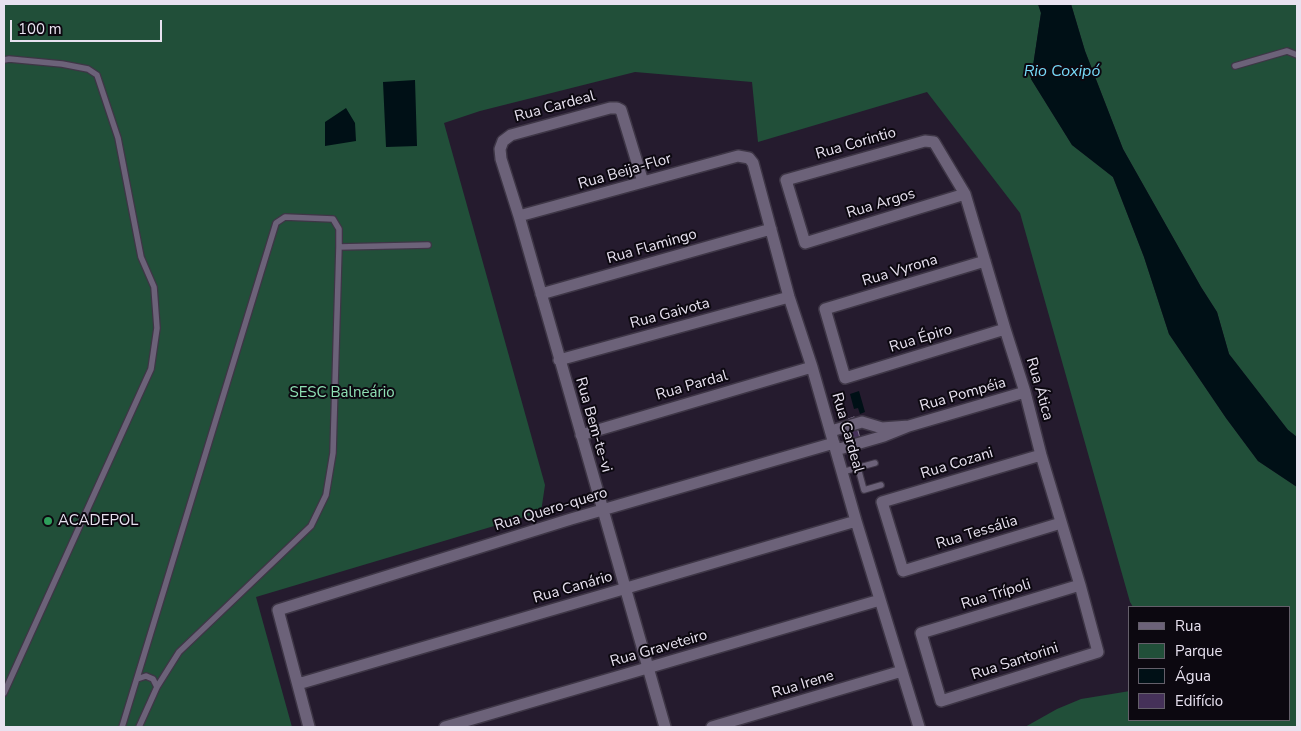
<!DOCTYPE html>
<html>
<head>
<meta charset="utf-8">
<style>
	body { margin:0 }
	#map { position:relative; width:1301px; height:731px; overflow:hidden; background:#251b2e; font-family:"Nunito Sans",sans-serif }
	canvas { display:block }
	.frame { position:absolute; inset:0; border:5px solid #e8e2f0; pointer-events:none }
	.legend { position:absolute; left:1128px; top:606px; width:162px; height:115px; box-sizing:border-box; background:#0c0810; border:1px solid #645f6a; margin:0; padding:6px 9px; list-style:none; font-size:15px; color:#e8e2f0 }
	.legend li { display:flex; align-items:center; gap:10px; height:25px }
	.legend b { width:25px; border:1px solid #645f6a }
	.scale { position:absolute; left:10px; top:20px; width:152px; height:22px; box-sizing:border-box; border:2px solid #e8e2f0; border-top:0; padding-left:6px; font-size:15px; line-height:18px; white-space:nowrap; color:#e8e2f0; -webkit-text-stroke:4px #0c0810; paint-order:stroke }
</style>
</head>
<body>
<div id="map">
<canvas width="1301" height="731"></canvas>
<div class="frame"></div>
<ul class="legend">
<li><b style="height:6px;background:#6c6279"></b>Rua</li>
<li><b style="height:14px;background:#214f39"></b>Parque</li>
<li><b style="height:14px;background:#001016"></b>Água</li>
<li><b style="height:14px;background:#453159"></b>Edifício</li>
</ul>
<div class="scale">100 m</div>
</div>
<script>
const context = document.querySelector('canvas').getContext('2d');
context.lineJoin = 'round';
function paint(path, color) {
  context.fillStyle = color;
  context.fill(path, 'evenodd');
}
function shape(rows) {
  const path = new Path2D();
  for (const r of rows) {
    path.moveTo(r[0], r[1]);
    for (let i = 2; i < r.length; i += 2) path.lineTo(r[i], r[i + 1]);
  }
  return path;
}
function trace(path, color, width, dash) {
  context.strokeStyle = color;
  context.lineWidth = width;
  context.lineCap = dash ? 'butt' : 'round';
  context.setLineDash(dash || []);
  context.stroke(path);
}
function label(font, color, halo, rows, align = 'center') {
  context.font = font + ' "Nunito Sans",sans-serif';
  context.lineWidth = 4;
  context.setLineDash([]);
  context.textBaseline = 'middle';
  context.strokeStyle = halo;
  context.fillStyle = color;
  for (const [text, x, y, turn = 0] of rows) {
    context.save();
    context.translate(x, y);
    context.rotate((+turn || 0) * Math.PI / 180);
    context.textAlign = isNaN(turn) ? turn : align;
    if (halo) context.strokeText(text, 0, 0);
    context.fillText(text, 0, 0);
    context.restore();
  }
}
const green = shape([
	[4,4,1038,4,1041,13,1031,79,1072,145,1113,177,1144,257,1169,334,1226,418,1258,461,1297,487,1297,727,1025,727,1057,709,1081,699,1130,691,1130,720,1290,720,1290,607,1133,607,1130,602,1020,213,927,92,758,142,752,82,635,72,480,111,444,123,545,485,541,512,256,597,292,727,4,727],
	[1071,4,1297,4,1297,437,1288,430,1229,354,1217,312,1201,287,1123,149,1085,51]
]);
const water = shape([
	[1038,4,1071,4,1085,51,1123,149,1201,287,1217,312,1229,354,1288,430,1297,437,1297,487,1258,461,1226,418,1169,334,1144,257,1113,177,1072,145,1031,79,1041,13],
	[415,80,417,146,386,147,383,82],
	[346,108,355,123,356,141,325,146,325,122],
	[859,391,865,412,860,414,858,408,854,409,850,394]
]);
const building = shape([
	[854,417,862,445,856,446,848,419,854,417]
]);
const lane = shape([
	[4,60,9,59,62,64,88,69,97,75,118,138,141,257,154,287,157,328,151,369,4,693],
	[1235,66,1287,51,1297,55],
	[339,247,428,245],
	[858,468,864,490,881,485],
	[842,472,875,463],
	[137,679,146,676,153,679,157,687],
	[122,727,276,223,285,217,333,219,339,229,339,247,333,453,326,495,311,526,179,652,157,687,139,727]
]);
const street = shape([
	[643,182,621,110,617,108,610,108,511,135,503,141,500,149,501,159,519,216,665,727],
	[965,194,805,243,786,180,925,141,934,142,965,194,1005,329,1025,392,1041,455,1080,585,1098,652,941,701,921,633,1080,585],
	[519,216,738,156,749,158,753,163,789,297,812,367,856,521,919,727],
	[985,261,825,309,845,378,1005,329],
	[541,294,771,229],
	[559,360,789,297],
	[909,426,1025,392],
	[831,431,862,422,882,428,909,426,884,436,836,450],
	[581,435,812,367],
	[1041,455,882,502,903,571,1061,523],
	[298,684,856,521],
	[309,727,278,610,571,519,834,443],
	[445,727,880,600],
	[712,727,902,671]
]);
const markers = [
	[48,521,5,"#2e9e5b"]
];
const streetNames = [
	["Rua Cardeal",555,107,-15],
	["Rua Corintio",856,144,-16],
	["Rua Beija-Flor",625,172,-16],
	["Rua Argos",881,204,-17],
	["Rua Flamingo",652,247,-16],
	["Rua Vyrona",900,271,-17],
	["Rua Gaivota",670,314,-15],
	["Rua Épiro",921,339,-17],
	["Rua Pardal",692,386,-16],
	["Rua Ática",1039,389,74],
	["Rua Pompéia",963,395,-16],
	["Rua Bem-te-vi",593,425,74],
	["Rua Cardeal",847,433,74],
	["Rua Cozani",957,464,-17],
	["Rua Quero-quero",551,510,-17],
	["Rua Tessália",977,533,-17],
	["Rua Canário",573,588,-16],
	["Rua Trípoli",996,595,-17],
	["Rua Graveteiro",659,649,-16],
	["Rua Santorini",1015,662,-18],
	["Rua Irene",803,685,-17]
];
const parkNames = [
	["SESC Balneário",342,393]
];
const poiNames = [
	["ACADEPOL",58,521]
];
const waterNames = [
	["Rio Coxipó",1062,72]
];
paint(green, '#214f39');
paint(water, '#001016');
paint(building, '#453159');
trace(building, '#847991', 1);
trace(lane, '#3e3646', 8);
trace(street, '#3e3646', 14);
trace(lane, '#6c6279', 5.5);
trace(street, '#6c6279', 11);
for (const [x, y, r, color] of markers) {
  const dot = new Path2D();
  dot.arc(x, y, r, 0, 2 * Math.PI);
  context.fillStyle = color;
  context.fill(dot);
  trace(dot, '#0c0810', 2);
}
label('15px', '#e8e2f0', '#0c0810', streetNames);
label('15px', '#8fe1b5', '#0c0810', parkNames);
label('15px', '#e8e2f0', '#0c0810', poiNames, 'left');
label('italic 16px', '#77daf8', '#0c0810', waterNames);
</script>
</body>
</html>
